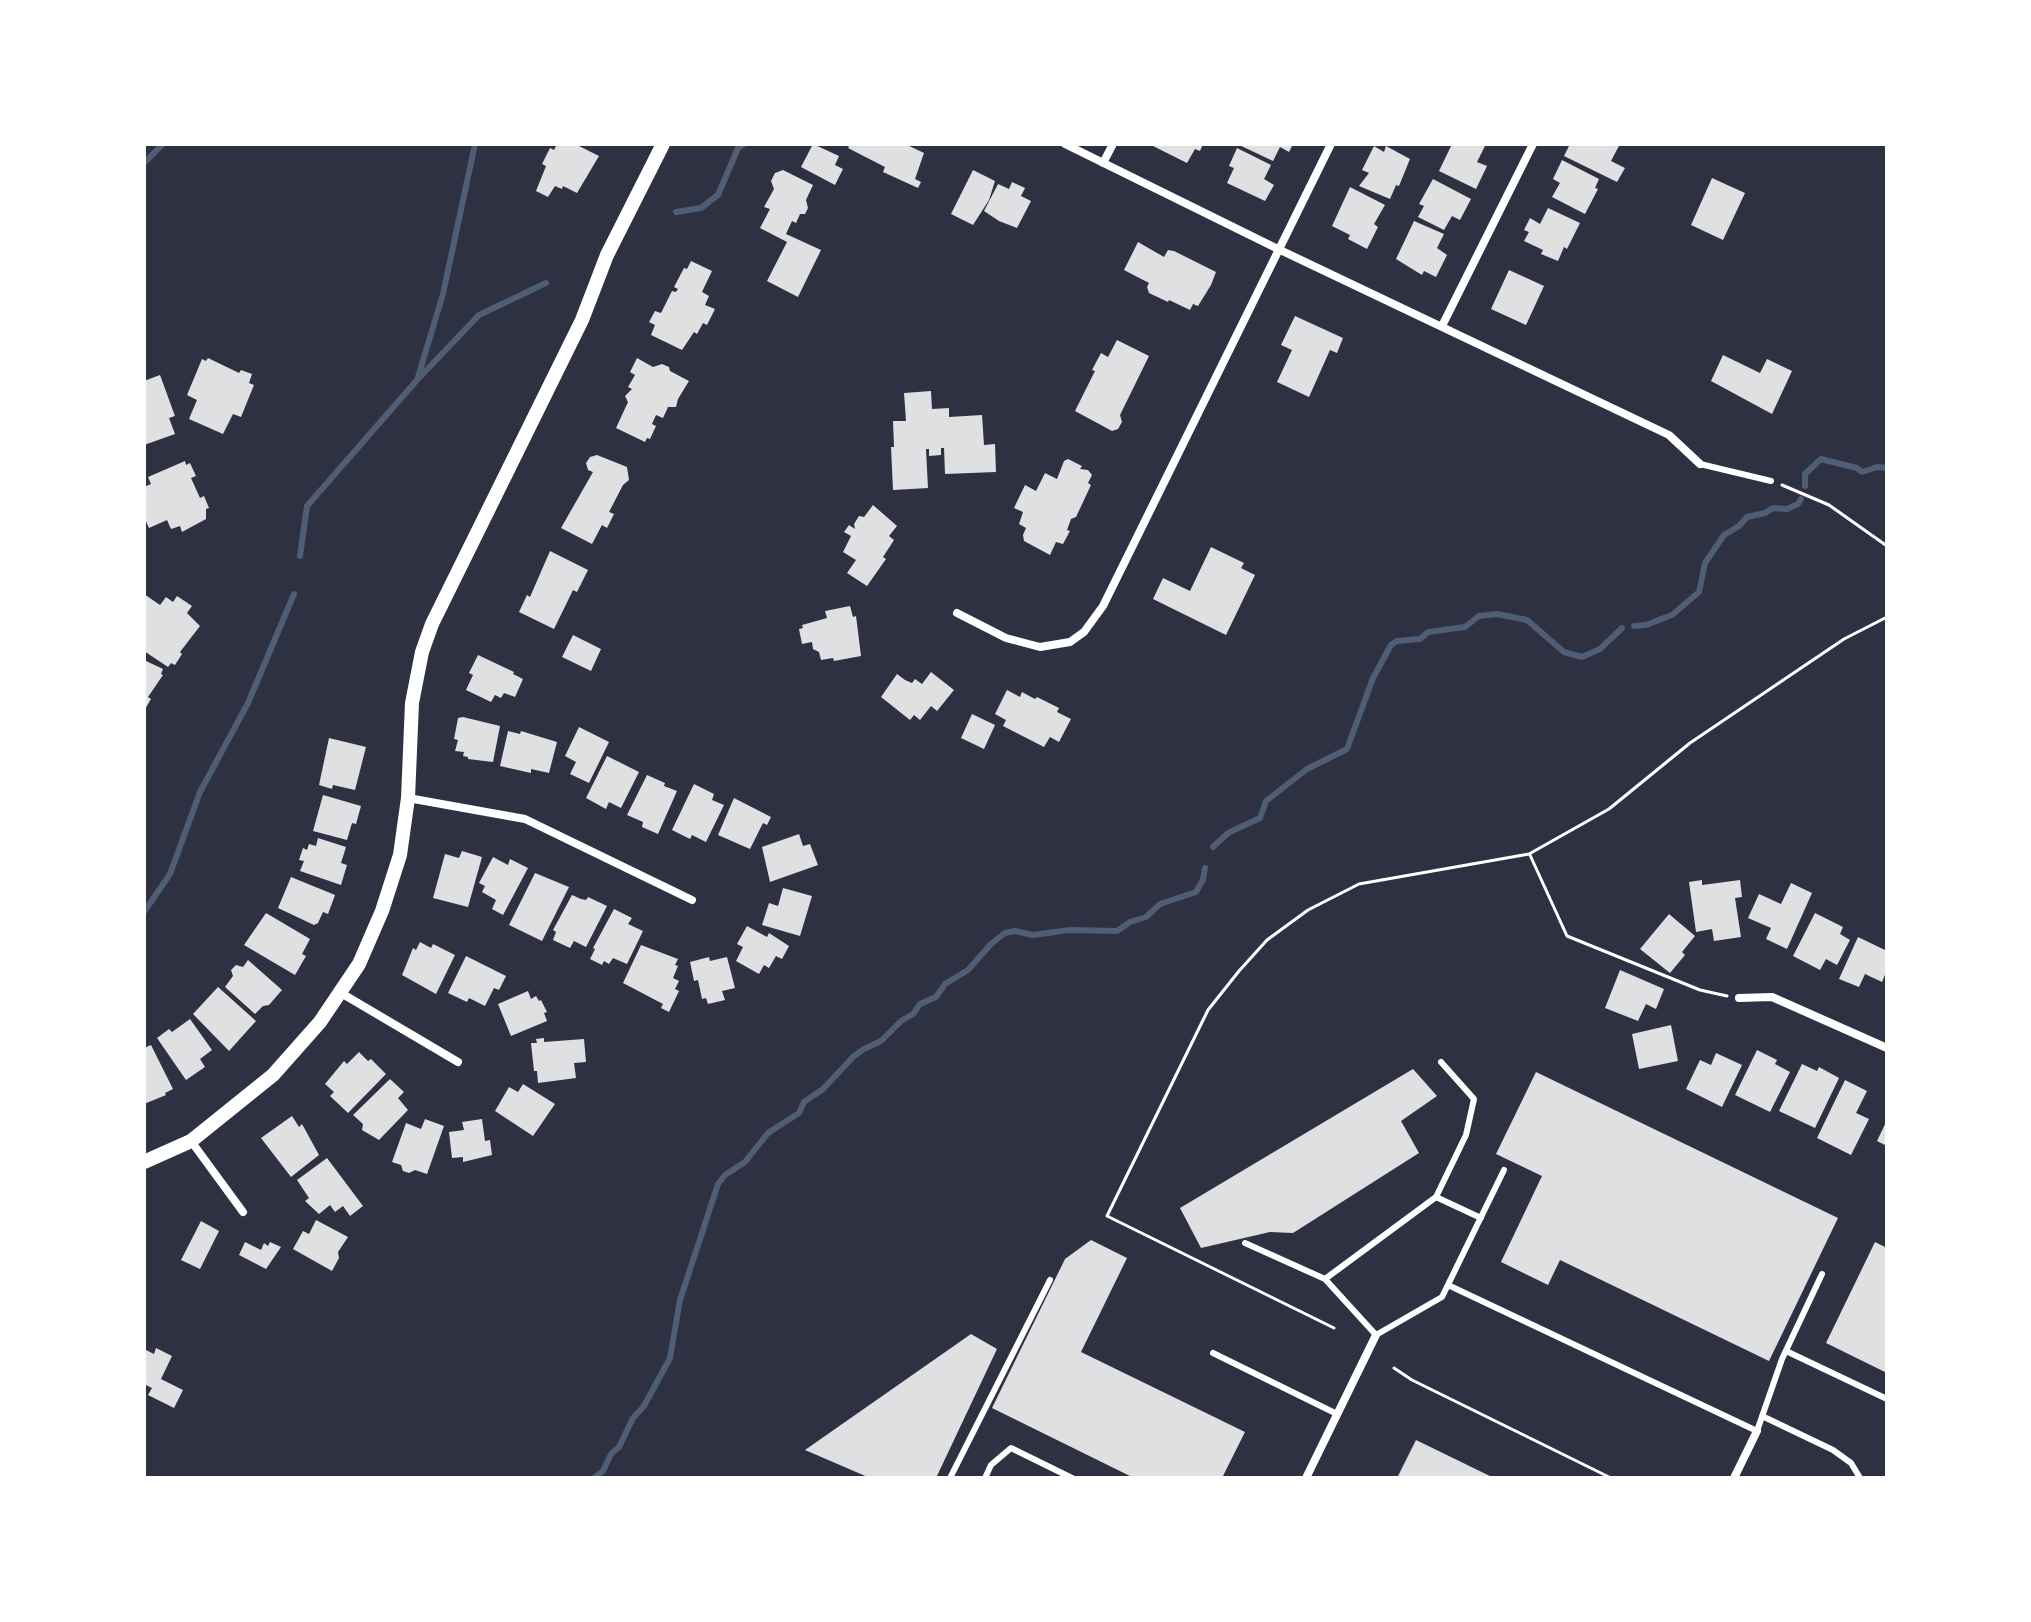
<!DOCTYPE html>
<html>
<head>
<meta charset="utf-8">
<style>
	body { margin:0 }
	#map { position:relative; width:2031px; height:1622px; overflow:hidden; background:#2d3142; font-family:Barlow,sans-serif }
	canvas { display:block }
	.frame { position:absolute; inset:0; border:146px solid #fff; pointer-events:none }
</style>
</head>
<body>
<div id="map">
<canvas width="2031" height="1622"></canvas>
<div class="frame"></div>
</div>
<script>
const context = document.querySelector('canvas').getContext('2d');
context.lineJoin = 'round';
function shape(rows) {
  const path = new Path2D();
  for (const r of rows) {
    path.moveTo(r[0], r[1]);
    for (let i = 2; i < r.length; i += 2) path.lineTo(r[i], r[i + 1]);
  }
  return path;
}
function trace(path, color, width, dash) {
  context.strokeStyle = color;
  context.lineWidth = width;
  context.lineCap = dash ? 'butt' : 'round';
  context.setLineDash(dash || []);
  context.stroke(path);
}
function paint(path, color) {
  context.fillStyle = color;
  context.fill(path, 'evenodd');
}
const stream = shape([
	[144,163,163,144],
	[676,212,701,208,718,195,738,148,744,144],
	[418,377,443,294,475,144],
	[1805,486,1805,474,1821,459,1857,468,1862,472,1877,467,1887,468],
	[300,556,307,506,417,380,479,315,546,283],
	[1634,626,1646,625,1672,615,1699,592,1705,563,1724,535,1739,526,1747,517,1765,513,1773,508,1787,509,1798,504,1801,499],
	[1213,847,1228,833,1260,818,1266,801,1307,769,1347,749,1373,678,1391,645,1397,641,1420,639,1428,632,1465,627,1479,616,1497,614,1527,620,1564,652,1582,657,1600,649,1622,628],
	[144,912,170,874,200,792,248,703,294,594],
	[594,1478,603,1471,611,1454,619,1447,633,1418,644,1406,670,1358,680,1300,718,1184,725,1175,745,1162,768,1133,799,1113,804,1102,823,1089,854,1056,864,1049,881,1041,901,1021,913,1014,920,1004,936,997,945,984,968,970,991,944,1005,933,1015,931,1033,935,1069,930,1117,931,1130,922,1146,917,1160,904,1196,892,1203,880,1205,868]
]);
const building = shape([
	[557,144,575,144,599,156,577,193,563,186,562,189,555,186,548,197,536,191,546,166,542,164,550,148,554,150],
	[813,144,839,156,835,165,843,169,835,185,801,167],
	[850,144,905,144,924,153,915,179,921,182,918,188,883,172,885,167,848,148],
	[1149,144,1203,144,1200,151,1195,149,1187,163],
	[1237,144,1293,144,1289,152,1280,147,1273,161],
	[1452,144,1486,144,1477,162,1487,166,1476,189,1439,171],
	[1570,144,1620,144,1611,161,1625,168,1617,182,1564,156],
	[1374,146,1384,152,1386,146,1410,159,1399,186,1396,185,1390,199,1359,186,1369,173,1362,170],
	[1237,148,1271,165,1264,179,1274,185,1265,201,1227,183,1234,168,1229,166],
	[1562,160,1599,179,1595,188,1598,189,1585,214,1552,197,1560,183,1553,179],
	[783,170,813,185,806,200,808,208,805,214,800,214,796,223,792,221,786,234,821,250,798,297,767,281,787,242,760,228,770,209,764,207,774,189,771,181,775,173],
	[973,170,995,181,989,200,973,225,951,214],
	[1712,178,1745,193,1723,240,1691,225],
	[1433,179,1471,199,1460,220,1452,216,1444,230,1418,217,1424,206,1419,204],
	[1012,182,1025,188,1021,196,1031,201,1017,228,999,221,984,211,998,184,1009,189],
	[1350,187,1385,205,1374,224,1378,227,1367,249,1348,239,1350,235,1332,226],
	[1548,208,1580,223,1567,249,1564,247,1558,261,1541,254,1543,250,1524,241,1529,232,1524,230,1530,218,1540,224],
	[1414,221,1444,234,1437,248,1447,255,1436,277,1424,271,1422,275,1396,259],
	[1138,242,1164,257,1168,250,1174,251,1216,272,1211,285,1198,306,1193,304,1190,310,1169,300,1168,302,1149,293,1147,287,1149,283,1124,270],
	[691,261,712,271,702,292,709,296,705,305,715,309,707,325,703,323,697,334,694,332,682,350,651,335,655,325,649,322,655,311,661,313,672,291,676,292,678,289,674,287,684,268,687,269],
	[1509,270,1544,286,1526,325,1491,309],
	[1295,316,1343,338,1337,353,1330,350,1309,397,1277,382,1292,350,1281,345],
	[1117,340,1149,356,1120,415,1122,422,1118,429,1112,431,1075,411,1095,371,1092,370,1101,353,1108,357],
	[1723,355,1760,373,1767,359,1792,371,1772,414,1711,381],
	[208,358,239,373,241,370,252,374,249,383,254,385,241,417,233,414,223,434,189,419,197,400,187,395,202,359,206,361],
	[637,358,653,367,662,364,669,367,670,371,689,381,678,399,676,407,668,407,663,418,656,415,652,424,656,426,650,439,647,438,645,442,616,428,628,402,625,396,632,389,628,387,635,375,630,372],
	[160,375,175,416,169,418,175,434,144,445,144,381],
	[931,391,932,409,949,408,949,417,982,415,984,445,995,444,996,472,945,474,944,448,941,448,941,455,929,456,929,449,926,449,928,488,893,490,891,447,894,447,893,421,906,421,904,393],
	[597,455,627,467,629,480,623,485,609,512,614,514,607,528,602,525,592,544,561,528,593,472,588,470,586,463,590,457],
	[1068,459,1082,466,1080,469,1088,470,1092,475,1088,483,1091,485,1076,517,1071,519,1067,530,1070,531,1063,544,1056,542,1050,555,1024,541,1023,535,1026,528,1019,524,1023,512,1014,508,1025,485,1036,491,1045,473,1057,479,1064,461],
	[185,461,186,465,190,463,196,476,191,478,200,498,204,496,209,508,206,509,206,519,182,532,180,526,171,529,167,520,149,528,144,517,144,487,151,484,148,477],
	[873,505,897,526,889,536,894,540,883,557,886,559,867,586,847,573,856,560,843,552,851,536,844,532,849,525,855,529,854,524,859,516,864,517],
	[1211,547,1244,563,1241,568,1255,575,1226,635,1153,599,1163,578,1190,591],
	[550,551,588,570,577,592,573,590,554,629,519,612,527,595,530,597],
	[144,594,160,605,166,597,173,602,177,596,192,606,187,613,200,626,180,652,182,654,175,665,171,663,168,667,144,651],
	[850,606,853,617,856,616,861,656,834,661,833,658,821,660,819,652,813,649,812,642,802,644,799,629,803,628,802,625,827,618,825,611],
	[573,635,601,649,591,671,562,657],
	[478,655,514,672,513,674,523,679,515,697,504,693,501,698,495,695,491,702,466,690,473,675,469,673],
	[144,660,163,669,161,674,163,675,148,697,151,699,144,711],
	[931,672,954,690,937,711,931,706,920,720,914,715,910,720,881,697,897,674,905,680,912,683,915,679,922,684],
	[1007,690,1020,697,1022,692,1035,699,1037,697,1059,708,1057,712,1071,719,1059,742,1050,737,1044,747,1003,726,1006,720,995,714],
	[972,714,995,725,984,749,961,738],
	[463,717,500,726,493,762,468,759,468,757,463,756,464,752,455,751,458,740,454,739,458,718],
	[579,727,609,742,589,783,570,774,576,762,565,756],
	[508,731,520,734,521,731,557,742,549,773,531,769,531,773,500,766],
	[329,738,366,747,355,790,333,785,332,789,319,785],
	[607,756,639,772,621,808,609,802,606,809,586,798],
	[647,775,665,783,664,786,677,791,658,834,642,827,643,822,627,815],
	[694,784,714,794,712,800,724,805,706,842,692,835,690,839,672,830],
	[323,795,361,806,356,824,352,823,347,840,313,831],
	[734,798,771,817,767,825,763,823,750,849,718,835],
	[799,834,803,846,810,844,818,865,770,882,762,847],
	[318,838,346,847,341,863,347,865,341,885,300,871,304,861,299,860,303,848,307,850,309,844,316,846],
	[462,851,482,857,468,907,433,898,445,854,459,858],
	[493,857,508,865,510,859,528,868,503,915,492,909,496,900,482,892,485,886,479,883],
	[535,873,569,887,542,941,509,925],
	[291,877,335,895,328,914,323,912,318,923,314,925,278,908],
	[1702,880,1702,885,1740,880,1742,897,1735,898,1741,937,1714,941,1712,929,1696,932,1689,882],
	[1791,883,1812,893,1787,949,1766,939,1771,928,1748,918,1759,894,1781,904],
	[783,888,812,896,800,936,762,925,769,903,778,906],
	[572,895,581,899,586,900,588,897,607,906,586,947,574,941,570,948,553,940,556,932,553,930],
	[614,909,632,918,628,924,643,931,627,964,613,958,609,964,604,961,602,965,590,959,595,949,593,948],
	[266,913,310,939,302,954,306,956,295,975,244,945],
	[1815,913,1843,927,1840,934,1850,940,1837,965,1826,959,1820,970,1793,956],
	[1669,914,1695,936,1682,952,1685,955,1670,973,1640,949],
	[747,926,767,937,769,933,789,946,782,959,776,956,769,968,764,965,759,974,736,961,743,947,737,944],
	[1858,937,1887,951,1887,970,1882,982,1865,974,1859,987,1839,979],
	[420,942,431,948,433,944,455,955,436,994,402,975,413,948,416,950],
	[641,945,678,959,675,965,678,966,673,978,679,981,675,989,679,991,669,1012,661,1008,663,1004,623,983],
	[466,956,506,976,499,990,494,988,485,1006,469,998,467,1002,448,993],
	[709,957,710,961,727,957,735,988,722,991,725,1000,708,1004,706,998,702,999,698,980,694,981,690,962],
	[248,960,282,990,269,1005,263,1006,255,1014,225,987,233,976,231,970,236,965,243,967],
	[1620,970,1664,989,1656,1009,1646,1004,1638,1021,1605,1008],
	[218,987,256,1021,229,1051,193,1014],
	[528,991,531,999,536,996,539,1001,541,1000,547,1012,544,1013,547,1021,511,1036,498,1004],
	[190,1019,212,1050,200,1059,205,1067,186,1080,157,1038,169,1029,172,1032],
	[1671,1025,1678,1061,1639,1069,1632,1034],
	[544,1038,544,1042,584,1039,586,1062,574,1063,576,1078,538,1083,537,1071,534,1071,531,1043,537,1043,536,1039],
	[151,1045,173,1089,165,1093,166,1095,144,1104,144,1048],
	[1757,1050,1777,1060,1775,1064,1790,1072,1770,1112,1735,1095],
	[359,1052,368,1061,371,1059,386,1074,348,1113,330,1096,334,1092,325,1084,344,1061,347,1064],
	[1716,1053,1742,1065,1722,1107,1686,1089,1700,1060,1711,1065],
	[1802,1064,1817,1071,1819,1067,1839,1078,1815,1128,1779,1111],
	[1413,1069,1437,1096,1401,1121,1419,1153,1293,1233,1270,1232,1201,1248,1180,1208],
	[1536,1072,1838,1218,1769,1361,1560,1260,1548,1285,1501,1262,1542,1176,1496,1154],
	[390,1079,404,1092,398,1098,408,1110,379,1140,362,1130,363,1124,353,1115],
	[1845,1080,1867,1091,1856,1113,1869,1119,1851,1155,1817,1138],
	[523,1084,555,1104,533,1136,495,1111,509,1087,518,1092],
	[292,1116,299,1127,302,1124,319,1155,291,1177,261,1138],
	[425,1119,444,1126,427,1174,415,1170,409,1173,403,1171,401,1165,392,1162,406,1123,421,1129],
	[482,1119,485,1141,490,1140,492,1155,463,1162,463,1157,452,1158,449,1132,464,1130,462,1122],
	[1887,1120,1887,1146,1877,1141],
	[327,1158,363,1206,350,1216,343,1206,335,1212,330,1205,319,1214,305,1201,309,1198,297,1180],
	[316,1220,348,1237,338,1252,339,1258,332,1271,293,1249,303,1231,309,1234],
	[201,1221,219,1231,200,1269,181,1260],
	[1091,1240,1127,1258,1081,1352,1245,1432,1222,1478,1134,1478,992,1408,1065,1259],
	[245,1242,261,1250,264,1243,268,1246,270,1242,281,1247,266,1269,239,1255],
	[1875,1242,1887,1248,1887,1373,1826,1343],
	[971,1334,997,1349,936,1478,870,1478,805,1450],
	[156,1348,172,1356,161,1379,183,1390,174,1408,148,1395,152,1388,144,1384,144,1349,154,1354],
	[1416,1440,1494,1478,1397,1478]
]);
const path = shape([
	[1782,485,1829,505,1887,546],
	[1530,855,1567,936,1700,990,1727,996],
	[1334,1328,1107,1216,1208,1010,1239,971,1267,940,1308,910,1359,884,1529,854,1609,809,1690,743,1844,639,1887,617],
	[1394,1368,1412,1380,1611,1478]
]);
const service = shape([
	[1700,464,1771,481],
	[1436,1197,1466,1135,1474,1099,1441,1062],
	[1245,1243,1325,1279,1376,1335,1442,1297,1504,1170],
	[1325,1279,1436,1197,1481,1218],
	[1448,1285,1757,1431,1782,1359,1822,1274],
	[1786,1351,1887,1399],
	[1213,1353,1337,1414],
	[1762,1416,1833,1450,1851,1463,1860,1478],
	[950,1478,1050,1280],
	[985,1478,991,1465,1011,1448,1072,1478]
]);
const minor = shape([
	[1065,144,1278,249,1669,435,1700,464],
	[1103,163,1113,144],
	[1442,326,1533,144],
	[957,613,1006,638,1040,647,1070,642,1084,632,1103,606,1331,144],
	[408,798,525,819,692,900],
	[341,993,458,1062],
	[1739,998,1772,997,1887,1048],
	[191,1141,243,1212],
	[1306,1478,1376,1335],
	[1734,1478,1757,1431]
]);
const tertiary = shape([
	[144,1162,191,1141,273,1075,320,1022,359,964,382,911,400,855,408,798,412,703,422,652,432,624,582,320,607,255,663,144]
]);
trace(stream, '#4f5d75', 6);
paint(building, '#e0e0e3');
trace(path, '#fff', 3);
trace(service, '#fff', 6);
trace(minor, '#fff', 8);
trace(tertiary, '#fff', 14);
</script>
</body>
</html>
